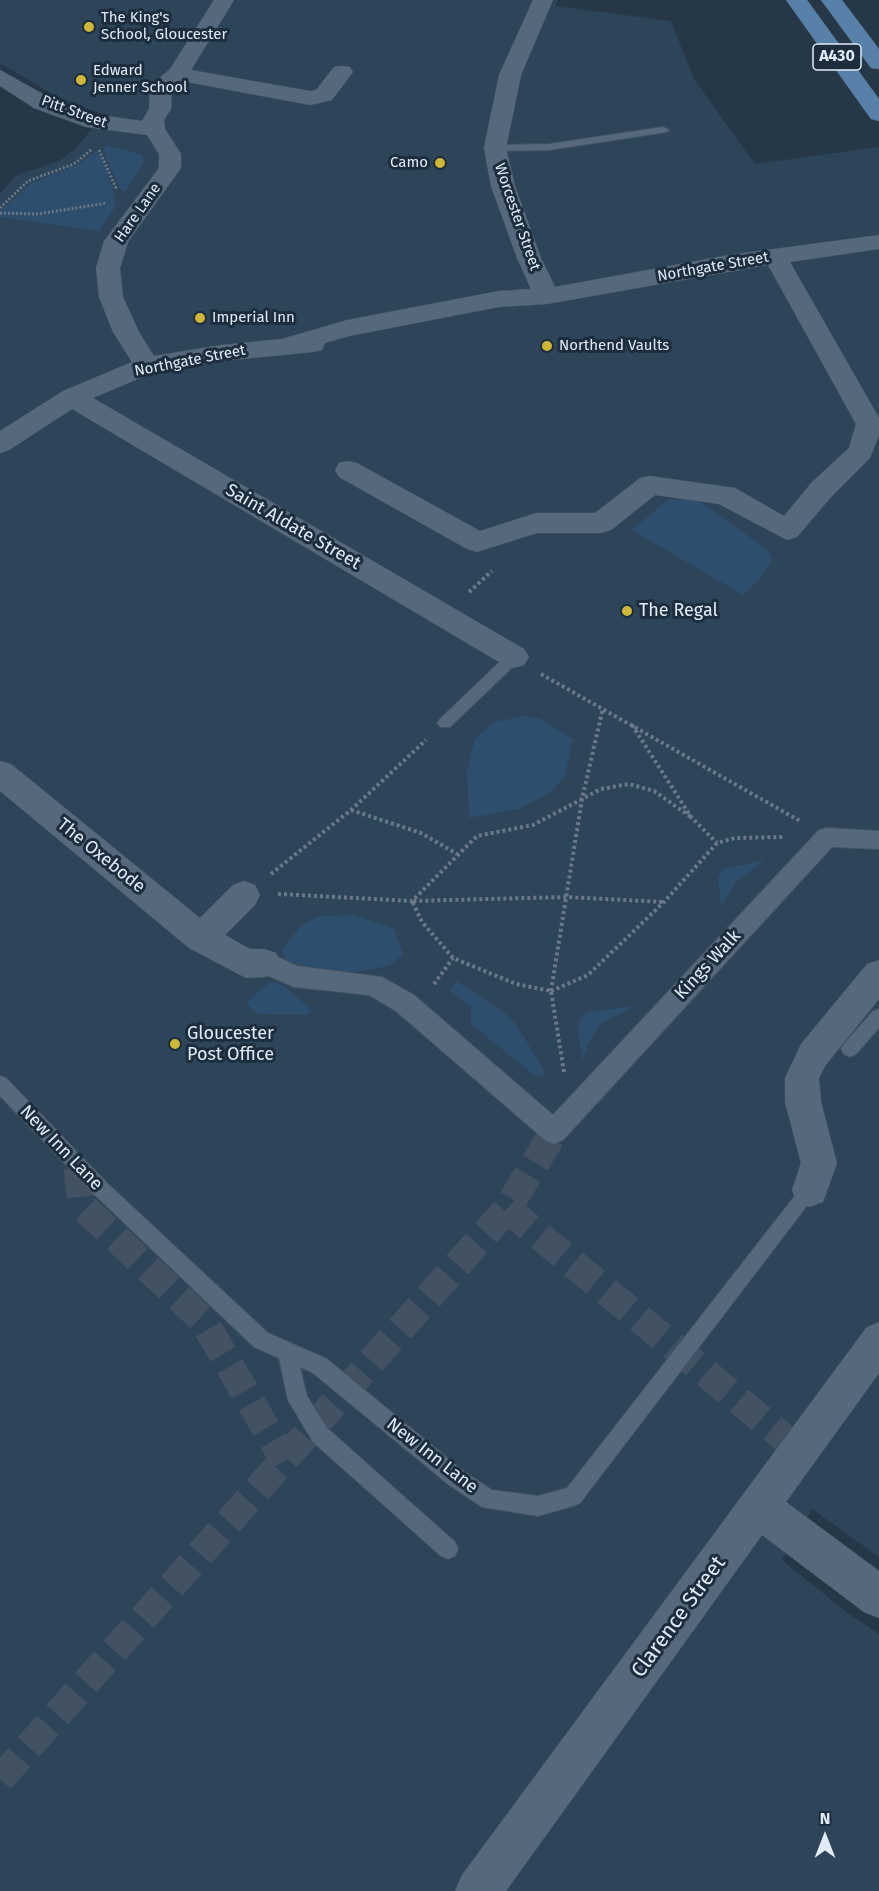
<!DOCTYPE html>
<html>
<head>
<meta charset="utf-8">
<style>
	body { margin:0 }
	#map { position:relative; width:879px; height:1891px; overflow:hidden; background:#263748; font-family:"Fira Sans",sans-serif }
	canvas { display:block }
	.north { position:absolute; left:795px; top:1807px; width:60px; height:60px; -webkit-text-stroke:4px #1c2d3d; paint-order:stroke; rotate:0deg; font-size:16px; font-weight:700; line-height:24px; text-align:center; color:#e1ebf6 }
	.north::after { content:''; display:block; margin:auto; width:21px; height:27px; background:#e1ebf6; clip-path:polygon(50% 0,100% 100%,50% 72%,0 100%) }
</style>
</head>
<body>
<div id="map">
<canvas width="879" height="1891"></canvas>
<div class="north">N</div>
</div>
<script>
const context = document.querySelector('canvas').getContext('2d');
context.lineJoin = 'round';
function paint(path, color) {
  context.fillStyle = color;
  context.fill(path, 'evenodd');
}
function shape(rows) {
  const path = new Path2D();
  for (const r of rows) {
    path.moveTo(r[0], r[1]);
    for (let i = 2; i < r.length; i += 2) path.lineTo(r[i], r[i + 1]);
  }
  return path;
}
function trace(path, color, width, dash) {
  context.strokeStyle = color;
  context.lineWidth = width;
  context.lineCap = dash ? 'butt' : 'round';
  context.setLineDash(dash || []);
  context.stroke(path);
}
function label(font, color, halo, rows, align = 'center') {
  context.font = font + ' "Fira Sans",sans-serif';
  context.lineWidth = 6;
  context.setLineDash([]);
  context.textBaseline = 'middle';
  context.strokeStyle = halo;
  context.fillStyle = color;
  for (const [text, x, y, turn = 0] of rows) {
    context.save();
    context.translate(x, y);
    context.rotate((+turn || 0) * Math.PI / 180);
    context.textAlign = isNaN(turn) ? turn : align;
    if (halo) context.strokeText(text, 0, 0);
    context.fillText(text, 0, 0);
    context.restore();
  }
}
const built = shape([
	[0,0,558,0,555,6,671,21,694,79,755,164,879,147,879,1557,812,1509,782,1560,849,1614,879,1634,879,1891,0,1891,0,193,17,175,59,161,75,149,104,114,66,102,0,63]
]);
const green = shape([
	[105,145,140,154,143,157,144,162,125,192,121,191,104,153],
	[96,151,101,157,112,185,116,206,99,231,0,217,0,211,32,183,77,165],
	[669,499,698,500,769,551,772,559,762,576,743,595,632,530],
	[525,716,540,719,573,739,565,776,550,793,518,809,469,818,467,771,475,739,494,722],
	[765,860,737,881,721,906,718,878,722,869],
	[353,915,394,928,403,954,389,966,349,973,298,971,286,962,282,950,300,927,319,916],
	[456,981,504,1012,515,1023,546,1073,541,1077,533,1074,471,1024,471,1007,450,991],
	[270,982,278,983,286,988,312,1010,306,1015,258,1014,246,1003],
	[635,1006,600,1024,590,1040,582,1061,578,1028,581,1018,588,1012]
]);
const pedestrianTunnel = shape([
	[78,1168,82,1206,203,1320,285,1461],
	[507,1209,800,1451],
	[0,1779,507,1209,554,1132]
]);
const pathFar1 = shape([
	[99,150,117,190],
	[0,208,28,181,74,164,91,150],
	[0,213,38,214,107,203]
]);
const path = shape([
	[469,592,492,571],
	[541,674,800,821],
	[632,725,691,817,717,843],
	[351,810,421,833,457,854],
	[271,874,351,810,426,740],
	[278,894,412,901,477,836,533,825,582,799,603,708],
	[434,984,453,958],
	[551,991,588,975,664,902,717,843,735,838,784,837],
	[551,991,582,799,601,789,629,784,654,791,691,817],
	[564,1072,551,991,516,984,453,958,422,922,412,901,566,897,664,902]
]);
const service = shape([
	[663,127,669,130,667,132,549,150,495,151,489,148,495,145,549,144,663,127],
	[514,651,521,657,519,661,450,727,440,727,437,723,440,719,509,653,514,651],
	[879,1009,879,1028,856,1054,850,1057,844,1054,841,1049,844,1044,873,1011,879,1009],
	[0,1076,6,1078,107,1183,268,1333,327,1359,463,1471,492,1490,538,1496,567,1488,804,1184,810,1182,816,1184,819,1190,580,1503,573,1506,538,1516,482,1507,449,1485,313,1373,300,1367,307,1396,327,1428,455,1542,458,1549,455,1556,448,1559,441,1556,313,1442,288,1400,279,1358,254,1347,95,1195,0,1096,0,1076]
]);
const pedestrian = shape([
	[827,828,879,831,879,849,832,847,563,1140,554,1144,545,1140,396,1011,369,995,294,987,255,970,252,963,255,956,269,953,297,966,382,977,414,995,553,1115,819,830,827,828]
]);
const minor = shape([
	[214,0,234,0,191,70,310,91,316,90,334,67,342,66,350,67,353,72,332,100,310,105,182,81,172,88,171,109,164,120,165,129,181,154,181,168,128,242,120,268,123,297,139,332,154,356,221,345,282,339,347,320,499,291,531,289,517,258,491,186,484,148,499,75,533,0,553,0,521,75,506,148,515,186,541,258,555,287,729,255,879,235,879,249,790,262,879,418,879,435,870,458,832,496,797,537,787,540,719,504,655,495,611,530,601,533,537,533,477,552,467,549,339,477,335,470,339,463,348,461,357,463,480,531,536,513,595,513,640,478,650,476,735,488,784,516,812,482,849,448,856,424,768,265,547,304,499,307,349,336,325,343,322,350,313,352,221,361,152,373,93,398,524,649,529,657,524,665,514,668,504,665,72,409,9,450,0,453,0,431,63,391,132,362,113,332,99,297,96,268,104,241,159,168,159,154,147,135,86,127,34,108,0,86,0,70,50,98,92,114,142,121,149,109,150,86,170,69,214,0],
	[0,761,11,764,200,918,233,885,244,881,255,885,260,895,255,905,225,935,250,949,264,949,276,953,281,963,276,973,264,977,246,978,189,948,0,791,0,761],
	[879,960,879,999,825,1066,819,1078,821,1102,837,1163,823,1202,810,1207,797,1202,792,1190,801,1163,785,1102,785,1078,801,1044,867,964,879,960],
	[879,1322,879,1373,786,1502,879,1571,879,1618,864,1612,762,1535,506,1891,455,1891,462,1875,866,1328,879,1322]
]);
const primary = shape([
	[786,0,807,0,879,99,879,121,871,119,786,0],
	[821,0,842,0,879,49,879,69,871,68,821,0]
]);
const markers = [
	[89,27,6,"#cfb837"],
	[81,80,6,"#cfb837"],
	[440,163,6,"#cfb837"],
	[200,318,6,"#cfb837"],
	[547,346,6,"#cfb837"],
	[627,611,6,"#cfb837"],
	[175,1044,6,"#cfb837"]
];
const farPoinames = [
	["The King's",101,18],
	["School, Gloucester",101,35],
	["Edward",93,71],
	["Jenner School",93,88],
	["Camo",428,163,"right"],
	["Imperial Inn",212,318],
	["Northend Vaults",559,346]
];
const farStreetnames = [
	["Pitt Street",74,112,20],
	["Hare Lane",138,213,-55],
	["Worcester Street",517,217,71],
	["Northgate Street",713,267,-10],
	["Northgate Street",190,361,-11]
];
const shields = [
	[837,57,48]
];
const shieldNames = [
	["A430",837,57]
];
const streetNames = [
	["Saint Aldate Street",293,527,30],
	["The Oxebode",101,856,39],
	["Kings Walk",708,965,-47],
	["New Inn Lane",61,1148,46],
	["New Inn Lane",432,1456,38]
];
const poiNames = [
	["The Regal",639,611],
	["Gloucester",187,1034],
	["Post Office",187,1055]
];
const nearStreetnames = [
	["Clarence Street",679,1617,-54]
];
paint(built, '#2e4459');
paint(green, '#2e4e6d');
trace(pedestrianTunnel, '#425262', 29, [29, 14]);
trace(service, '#455361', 2);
trace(pedestrian, '#455361', 2);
trace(minor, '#455361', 1);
trace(primary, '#455361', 1);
trace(pathFar1, '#6a7887', 3, [2, 2]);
trace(path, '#6a7887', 4, [3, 3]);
paint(service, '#56687b');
paint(pedestrian, '#56687b');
paint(minor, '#56687b');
paint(primary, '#5881a9');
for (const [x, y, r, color] of markers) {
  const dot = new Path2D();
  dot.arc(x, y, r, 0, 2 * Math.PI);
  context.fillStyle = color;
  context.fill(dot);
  trace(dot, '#1c2d3d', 2);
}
label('15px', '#e1ebf6', '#1c2d3d', farPoinames, 'left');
label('15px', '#e1ebf6', '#1c2d3d', farStreetnames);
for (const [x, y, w] of shields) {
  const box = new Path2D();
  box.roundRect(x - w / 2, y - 13, w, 26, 4.5);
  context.fillStyle = '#1c2d3d';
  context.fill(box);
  trace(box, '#e1ebf6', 1.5);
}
label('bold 16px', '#e1ebf6', null, shieldNames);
label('18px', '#e1ebf6', '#1c2d3d', streetNames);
label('18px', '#e1ebf6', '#1c2d3d', poiNames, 'left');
label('21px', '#e1ebf6', '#1c2d3d', nearStreetnames);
</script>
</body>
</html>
